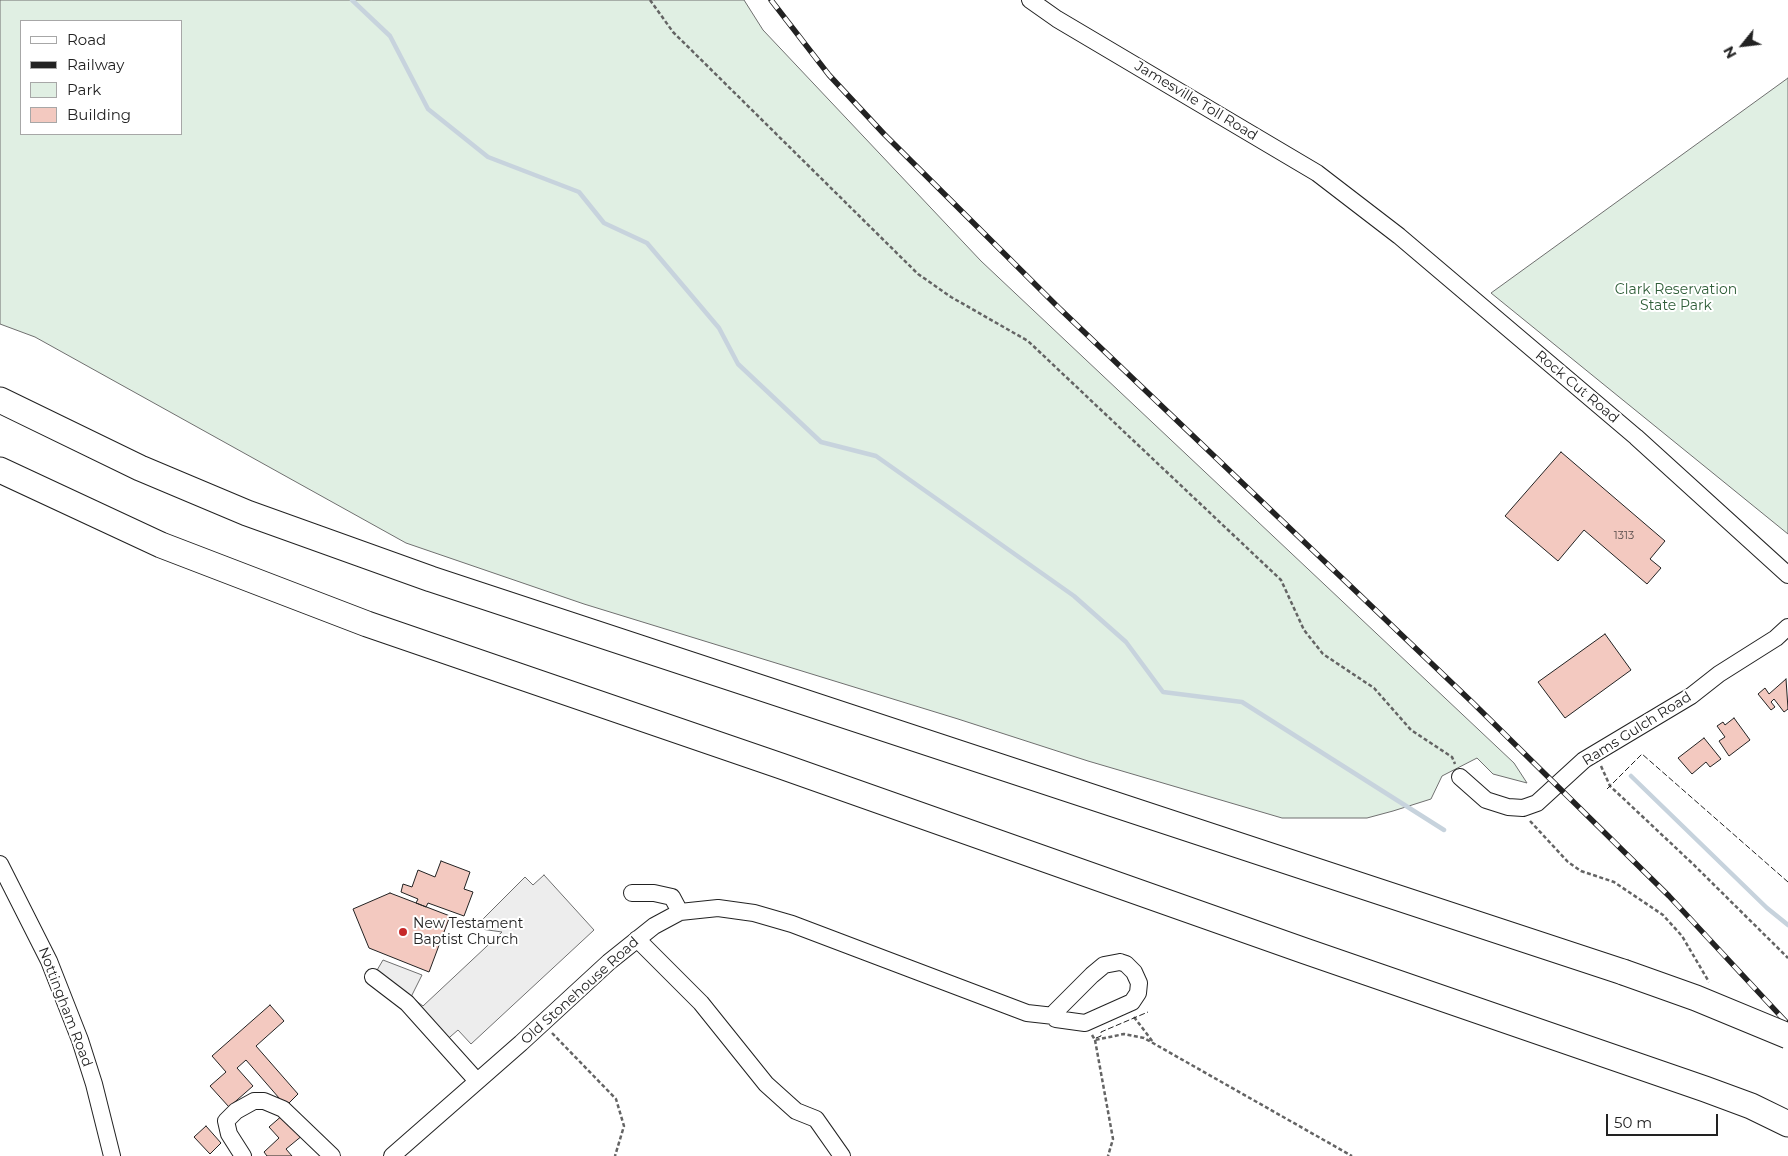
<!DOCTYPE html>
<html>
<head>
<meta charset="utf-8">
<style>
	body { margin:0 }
	#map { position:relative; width:1788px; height:1156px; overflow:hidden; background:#fff; font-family:Montserrat,sans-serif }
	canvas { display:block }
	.legend { position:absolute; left:20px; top:20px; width:162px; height:115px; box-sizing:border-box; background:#fff; border:1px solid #a7a7a7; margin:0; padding:6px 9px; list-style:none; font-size:15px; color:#222 }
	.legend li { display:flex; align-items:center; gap:10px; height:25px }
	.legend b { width:25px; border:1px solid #a7a7a7 }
	.north { position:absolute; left:1718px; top:20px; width:50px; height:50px; -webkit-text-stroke:4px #fff; paint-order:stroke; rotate:241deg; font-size:14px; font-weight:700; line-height:20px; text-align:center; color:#222 }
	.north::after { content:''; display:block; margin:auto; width:18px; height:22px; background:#222; clip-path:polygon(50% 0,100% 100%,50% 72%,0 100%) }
	.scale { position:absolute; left:1606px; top:1114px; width:112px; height:22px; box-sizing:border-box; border:2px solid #222; border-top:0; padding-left:6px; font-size:15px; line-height:18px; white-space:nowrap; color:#222; -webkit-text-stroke:4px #fff; paint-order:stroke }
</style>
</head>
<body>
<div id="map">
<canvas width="1788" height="1156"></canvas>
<ul class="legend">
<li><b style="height:6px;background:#fff"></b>Road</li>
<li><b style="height:6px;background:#222"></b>Railway</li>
<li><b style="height:14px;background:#e0efe3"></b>Park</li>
<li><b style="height:14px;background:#f3c9c0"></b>Building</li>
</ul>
<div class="north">N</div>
<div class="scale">50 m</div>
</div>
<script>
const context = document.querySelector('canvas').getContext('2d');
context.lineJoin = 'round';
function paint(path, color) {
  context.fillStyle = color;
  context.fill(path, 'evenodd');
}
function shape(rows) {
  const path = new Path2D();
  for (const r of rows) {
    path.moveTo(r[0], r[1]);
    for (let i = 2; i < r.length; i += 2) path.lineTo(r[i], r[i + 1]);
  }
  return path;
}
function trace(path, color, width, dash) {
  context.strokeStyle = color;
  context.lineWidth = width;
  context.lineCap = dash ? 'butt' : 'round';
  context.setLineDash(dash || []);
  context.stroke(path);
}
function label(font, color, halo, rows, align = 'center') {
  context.font = font + ' Montserrat,sans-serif';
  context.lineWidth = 4;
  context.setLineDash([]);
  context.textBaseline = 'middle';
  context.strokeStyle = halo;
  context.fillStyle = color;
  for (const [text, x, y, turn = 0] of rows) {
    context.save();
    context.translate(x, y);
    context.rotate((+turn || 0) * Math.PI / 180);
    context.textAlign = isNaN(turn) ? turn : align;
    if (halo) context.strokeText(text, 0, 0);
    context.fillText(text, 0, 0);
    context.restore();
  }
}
const green = shape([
	[0,0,744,0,763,30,981,261,1514,763,1527,783,1493,774,1477,758,1442,776,1431,799,1393,811,1367,818,1282,818,1088,761,958,719,584,604,406,543,35,337,0,324,0,0],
	[181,21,181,134,21,134,21,21,181,21],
	[1788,78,1788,534,1491,293,1788,78]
]);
const parking = shape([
	[544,875,594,930,471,1044,458,1030,443,1043,373,977,383,960,422,975,411,997,423,1006,502,932,474,928,525,877,533,885,544,875]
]);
const stream = shape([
	[352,0,390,36,428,109,488,157,579,192,604,223,647,243,719,328,738,364,821,442,876,456,1074,596,1126,642,1163,692,1242,702,1444,830],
	[1631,776,1767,908,1788,925]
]);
const building = shape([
	[1561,452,1665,541,1650,559,1661,568,1647,584,1584,530,1558,561,1505,516,1561,452],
	[1605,634,1631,670,1565,718,1538,682,1605,634],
	[1786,679,1788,709,1784,712,1774,699,1771,702,1775,707,1771,710,1758,694,1765,688,1769,694,1786,679],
	[1734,718,1750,740,1729,756,1719,741,1725,737,1717,726,1723,722,1725,725,1734,718],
	[1704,738,1721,759,1710,767,1706,762,1692,774,1678,758,1704,738],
	[441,861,470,872,464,889,473,892,464,916,428,903,426,907,416,903,418,899,401,892,403,884,412,887,418,870,435,877,441,861],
	[390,893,450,916,429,972,369,948,353,909,390,893],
	[270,1005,284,1021,256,1046,298,1094,286,1106,246,1060,237,1068,253,1086,229,1107,210,1086,226,1072,212,1056,270,1005],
	[284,1114,303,1135,286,1149,292,1156,267,1156,264,1152,279,1138,269,1127,284,1114],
	[206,1126,221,1143,210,1154,194,1137,206,1126]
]);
const path = shape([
	[650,0,673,32,918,274,951,297,1028,341,1281,580,1304,630,1323,654,1374,688,1411,730,1452,757,1455,764],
	[1601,766,1610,786,1693,864,1788,958],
	[1530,821,1568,862,1581,871,1614,882,1663,915,1682,936,1709,982],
	[1134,1017,1153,1042],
	[552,1033,616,1099,624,1126,615,1156],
	[1092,1035,1095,1040,1124,1034,1144,1038,1352,1156],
	[1095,1040,1113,1139,1108,1156]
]);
const minor = shape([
	[1030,0,1057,19,1317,173,1399,236,1636,437,1788,575],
	[1460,777,1486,800,1508,807,1523,808,1537,803,1584,760,1691,696,1719,674,1776,638,1788,627],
	[0,864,49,961,80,1040,94,1084,112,1156],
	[632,893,654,893,672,897,680,912],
	[637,939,701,1003,766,1084,796,1111,816,1119,842,1156],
	[1120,962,1126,964,1134,972,1139,983,1138,993,1132,1002,1085,1023,1056,1019,1055,1012,1092,975,1104,965,1120,962],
	[373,977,407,1003,477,1081],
	[243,1156,229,1134,226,1121,236,1111,254,1101,264,1101,283,1109,332,1156],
	[392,1156,521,1043,609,962,654,926,680,912,718,908,754,913,792,924,1027,1013,1054,1016]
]);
const highway = shape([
	[0,400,140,468,247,513,431,579,1623,972],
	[0,470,161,545,367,624,781,766,1305,951,1705,1089,1751,1106,1788,1124]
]);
const rail = shape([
	[771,0,829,75,884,134,1059,308,1473,703,1669,896,1788,1024]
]);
const highwayBridge = shape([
	[1623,972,1696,998,1788,1036]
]);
const fence = shape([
	[1607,789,1642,754,1788,882],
	[1096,1038,1101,1036,1101,1032,1148,1012]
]);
const markers = [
	[403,932,5,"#c62828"]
];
const numberNames = [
	["1313",1624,536]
];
const streetNames = [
	["Jamesville Toll Road",1196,101,31],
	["Rock Cut Road",1577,387,40],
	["Rams Gulch Road",1637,729,-32],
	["Old Stonehouse Road",580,991,-42],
	["Nottingham Road",65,1007,69]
];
const parkNames = [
	["Clark Reservation",1676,290],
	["State Park",1676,306]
];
const poiNames = [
	["New Testament",413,924],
	["Baptist Church",413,940]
];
paint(green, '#e0efe3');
trace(green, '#6f6f6f', 1);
paint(parking, '#ededed');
trace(parking, '#6f6f6f', 1);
trace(stream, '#c7d3dd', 4.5);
paint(building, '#f3c9c0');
trace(building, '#222', 1);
trace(minor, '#222', 18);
trace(highway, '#222', 27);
trace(path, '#646464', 2.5, [4, 2.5]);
trace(minor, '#fff', 16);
trace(highway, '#fff', 25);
trace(rail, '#222', 5.5);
trace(rail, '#fff', 4, [11]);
trace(highwayBridge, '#222', 27, []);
trace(highwayBridge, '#fff', 25);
trace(fence, '#222', 1, [6, 2.5]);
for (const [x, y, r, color] of markers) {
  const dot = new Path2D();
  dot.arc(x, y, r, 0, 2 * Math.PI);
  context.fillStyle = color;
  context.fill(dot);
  trace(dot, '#fff', 2);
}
label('11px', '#564c4a', null, numberNames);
label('14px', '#222', '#fff', streetNames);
label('14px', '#2f5e38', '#fff', parkNames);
label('14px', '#222', '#fff', poiNames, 'left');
</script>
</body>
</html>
